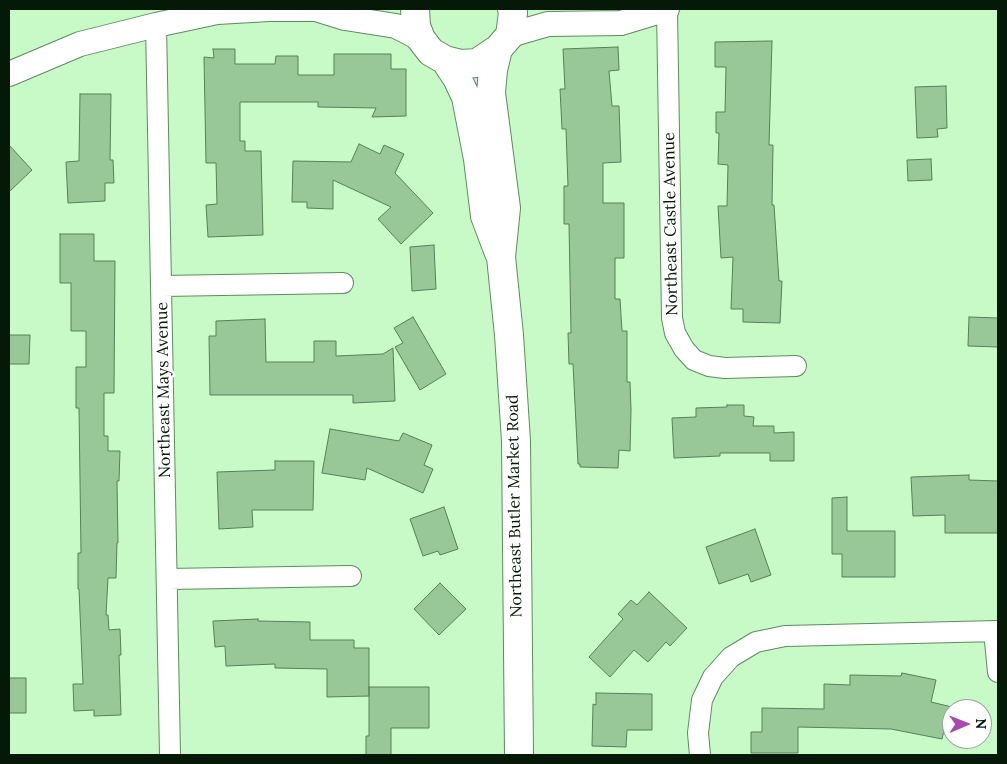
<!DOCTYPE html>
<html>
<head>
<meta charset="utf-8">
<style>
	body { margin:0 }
	#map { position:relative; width:1007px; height:764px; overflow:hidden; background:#c8fac8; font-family:Lora,serif }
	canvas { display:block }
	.frame { position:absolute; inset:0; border:10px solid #061807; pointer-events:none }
	.north { position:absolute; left:942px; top:699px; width:50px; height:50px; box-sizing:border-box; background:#fff; border:1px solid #9ba39c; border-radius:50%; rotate:89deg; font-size:14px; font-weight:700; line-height:20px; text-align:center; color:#061807 }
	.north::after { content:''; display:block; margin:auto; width:18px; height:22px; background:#a948b0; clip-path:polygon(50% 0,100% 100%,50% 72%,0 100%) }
</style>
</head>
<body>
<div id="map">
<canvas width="1007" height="764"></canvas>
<div class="frame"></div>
<div class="north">N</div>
</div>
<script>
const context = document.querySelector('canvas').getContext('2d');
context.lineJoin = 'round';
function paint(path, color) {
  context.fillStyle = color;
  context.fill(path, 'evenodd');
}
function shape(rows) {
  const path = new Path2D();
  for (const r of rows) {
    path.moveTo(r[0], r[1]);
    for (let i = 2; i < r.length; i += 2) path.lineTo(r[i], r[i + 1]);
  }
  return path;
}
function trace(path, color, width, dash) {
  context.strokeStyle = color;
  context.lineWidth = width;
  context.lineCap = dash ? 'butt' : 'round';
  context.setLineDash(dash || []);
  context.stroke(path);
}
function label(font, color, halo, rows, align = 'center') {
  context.font = font + ' Lora,serif';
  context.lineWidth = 5;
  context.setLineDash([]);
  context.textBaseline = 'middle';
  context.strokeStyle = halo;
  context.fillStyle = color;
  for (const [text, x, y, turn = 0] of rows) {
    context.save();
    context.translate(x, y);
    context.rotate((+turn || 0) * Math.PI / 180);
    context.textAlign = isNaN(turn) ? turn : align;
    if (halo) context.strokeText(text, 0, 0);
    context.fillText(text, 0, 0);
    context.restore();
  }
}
const building = shape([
	[772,41,769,145,773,145,772,205,774,205,779,281,782,281,780,323,743,322,743,309,731,309,733,257,721,258,718,206,727,206,728,165,718,164,719,133,716,133,716,112,725,112,726,67,715,67,715,42,772,41],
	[618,47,619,70,609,71,612,106,619,106,621,162,603,163,603,203,624,203,624,258,615,258,615,299,620,299,622,331,627,331,627,382,630,382,631,410,630,451,619,450,618,468,580,467,580,464,578,464,573,364,569,364,568,333,571,333,569,224,564,224,564,186,568,186,566,129,562,129,560,89,565,89,563,49,618,47],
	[213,49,235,49,235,64,275,64,276,56,298,56,298,75,334,75,334,54,391,54,391,69,406,69,406,116,372,117,376,108,318,107,318,102,240,102,240,141,245,141,245,151,261,151,263,235,208,237,206,205,217,204,216,163,206,163,204,57,214,58,213,49],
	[946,86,947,128,937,129,938,137,917,138,915,87,946,86],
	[80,94,111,94,110,160,113,160,114,183,105,183,105,201,68,203,66,162,79,161,80,94],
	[359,144,380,154,384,145,404,154,395,173,433,213,401,244,378,219,391,207,333,180,333,209,307,208,307,202,292,202,293,161,351,162,359,144],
	[9,145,32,170,9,192,9,145],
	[931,159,932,180,908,181,907,160,931,159],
	[60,234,94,234,94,261,115,261,114,393,104,393,104,436,108,436,108,451,120,451,119,481,117,481,118,543,117,543,116,578,108,578,106,615,108,615,109,630,120,629,121,655,119,655,121,715,94,716,94,710,74,711,73,684,83,684,79,589,78,589,78,553,81,553,79,408,76,408,76,367,86,367,86,331,71,331,71,283,60,283,60,234],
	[434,245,436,289,412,291,410,247,434,245],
	[413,317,446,374,420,390,395,347,403,343,394,328,413,317],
	[969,317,998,318,998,347,968,346,969,317],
	[265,319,266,362,314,362,314,341,336,341,336,356,383,354,393,348,395,401,353,403,353,395,210,395,209,336,216,336,216,321,265,319],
	[9,335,30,335,29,364,9,364,9,335],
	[727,405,744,405,744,416,754,417,753,426,774,426,774,433,794,432,794,461,770,461,770,453,720,453,720,456,674,458,672,418,696,417,696,408,727,407,727,405],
	[330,429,399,441,403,433,432,445,424,465,433,469,423,493,367,468,365,480,322,473,330,429],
	[275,461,314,461,313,510,252,510,253,527,219,529,217,472,275,470,275,461],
	[969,475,969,480,998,481,998,533,945,533,945,515,913,516,911,477,969,475],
	[847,497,847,531,895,531,895,577,842,577,842,554,832,554,832,498,847,497],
	[444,507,458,549,440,555,438,551,423,556,410,519,444,507],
	[755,529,771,575,751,582,748,574,719,584,706,547,755,529],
	[440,583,466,609,439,635,414,609,440,583],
	[649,592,687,628,670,646,666,642,648,662,634,650,610,677,589,657,623,619,618,614,631,600,637,605,649,592],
	[258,619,258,621,310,622,310,640,354,640,354,648,369,648,369,696,327,697,327,669,275,668,275,664,226,666,225,646,215,647,213,621,258,619],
	[902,673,936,680,931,702,952,707,952,727,945,726,942,739,891,729,798,727,798,753,751,753,751,732,762,732,762,708,824,709,824,684,850,685,850,675,901,676,902,673],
	[9,678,26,678,26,713,9,713,9,678],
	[369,687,429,687,429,728,391,728,391,755,366,755,366,736,369,736,369,687],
	[596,693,652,694,652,730,627,730,626,747,592,746,593,704,596,705,596,693]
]);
const minor = shape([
	[667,9,672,318,675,333,684,349,694,360,709,366,725,368,796,366],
	[156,25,170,755],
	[162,286,343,283],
	[167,579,351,576],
	[994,631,998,672],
	[700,755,698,733,702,700,713,677,731,657,756,642,785,636,998,631]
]);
const tertiary = shape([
	[510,35,548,24,621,23,667,9],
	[9,74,80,44,156,25,217,12,269,9,316,9,345,18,396,26,421,39]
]);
const secondary = shape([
	[415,9,416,26,421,39,431,52,445,60,461,64,477,63,498,49,510,35,513,13,512,9],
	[498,49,493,70,491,93,506,208,501,257,509,335,516,441,519,755],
	[445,60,457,78,466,97,478,159,485,216,499,253]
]);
const streetNames = [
	["Northeast Castle Avenue",671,224,-91],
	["Northeast Mays Avenue",164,390,-91],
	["Northeast Butler Market Road",515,506,-91]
];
paint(building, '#98c898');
trace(building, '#548155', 1);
trace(minor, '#5e8b5e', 22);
trace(tertiary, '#5e8b5e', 26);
trace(secondary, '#5e8b5e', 30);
trace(minor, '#fff', 20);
trace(tertiary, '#fff', 24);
trace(secondary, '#fff', 28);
label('16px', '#061807', '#fff', streetNames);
</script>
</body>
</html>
